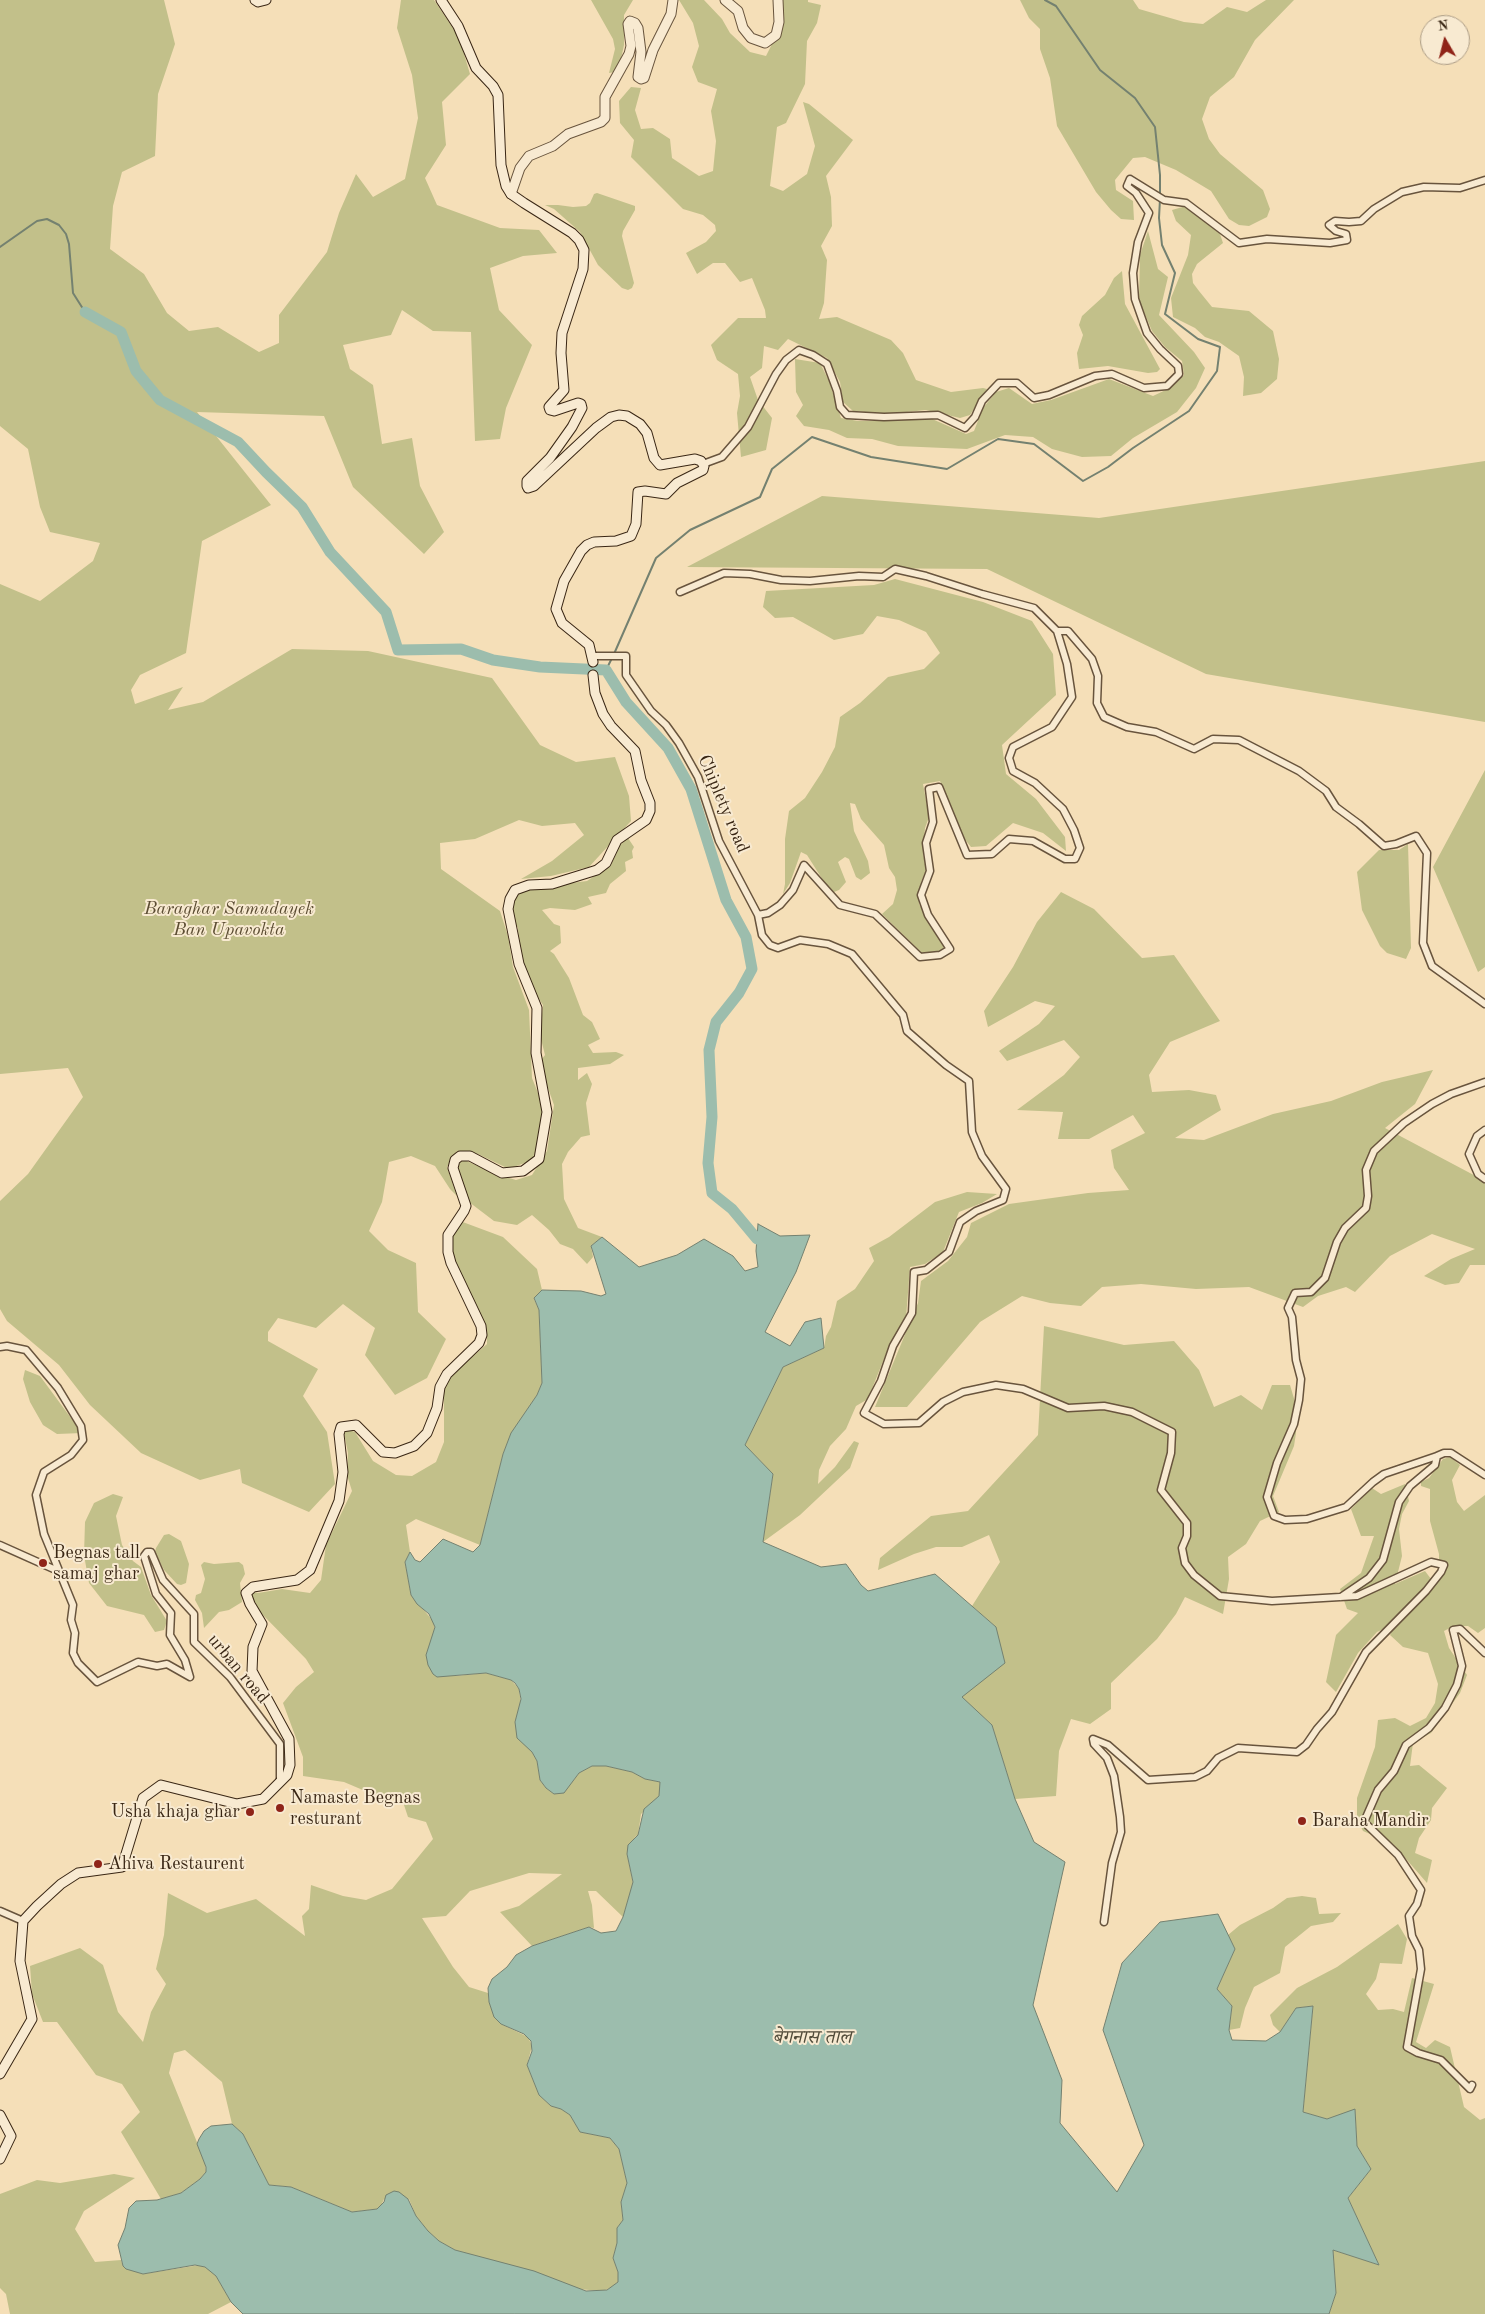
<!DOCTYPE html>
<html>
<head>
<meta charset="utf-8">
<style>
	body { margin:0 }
	#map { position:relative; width:1485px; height:2314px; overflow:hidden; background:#f5dfb8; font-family:"Old Standard TT",serif }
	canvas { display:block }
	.north { position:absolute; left:1420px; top:15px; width:50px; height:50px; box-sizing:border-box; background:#f8ead1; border:1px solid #ac9c85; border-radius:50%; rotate:352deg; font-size:14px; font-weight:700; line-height:20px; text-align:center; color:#392614 }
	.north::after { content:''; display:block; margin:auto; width:18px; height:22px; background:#8f2418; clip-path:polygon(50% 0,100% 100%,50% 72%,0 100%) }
</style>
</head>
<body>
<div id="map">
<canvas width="1485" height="2314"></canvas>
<div class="north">N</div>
</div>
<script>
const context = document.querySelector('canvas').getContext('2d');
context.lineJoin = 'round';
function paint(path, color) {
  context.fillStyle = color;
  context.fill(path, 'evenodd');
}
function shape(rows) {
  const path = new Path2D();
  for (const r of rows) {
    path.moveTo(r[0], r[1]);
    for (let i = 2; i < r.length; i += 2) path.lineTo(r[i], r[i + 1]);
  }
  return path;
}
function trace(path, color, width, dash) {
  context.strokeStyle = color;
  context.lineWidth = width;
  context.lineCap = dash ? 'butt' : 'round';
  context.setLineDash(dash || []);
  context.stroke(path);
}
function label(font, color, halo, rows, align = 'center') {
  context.font = font + ' "Old Standard TT","Noto Serif Devanagari",serif';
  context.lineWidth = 4;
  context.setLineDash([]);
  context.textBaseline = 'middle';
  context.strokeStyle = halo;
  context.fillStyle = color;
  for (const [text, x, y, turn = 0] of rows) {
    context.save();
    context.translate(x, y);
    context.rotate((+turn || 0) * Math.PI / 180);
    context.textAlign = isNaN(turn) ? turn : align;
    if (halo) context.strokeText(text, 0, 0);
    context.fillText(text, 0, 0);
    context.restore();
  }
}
const green = shape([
	[0,0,164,0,175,44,158,94,155,156,122,172,113,206,110,249,144,274,167,313,189,331,218,327,259,352,279,343,279,315,327,252,339,213,356,174,373,197,405,179,418,118,412,75,397,28,401,0,434,0,459,37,470,74,442,102,446,145,425,178,437,205,500,228,539,230,557,253,523,256,490,268,499,310,532,345,506,408,500,439,475,441,471,332,433,331,402,310,391,335,343,345,350,369,373,385,382,444,412,438,420,486,444,532,424,554,353,487,324,416,197,412,271,505,202,541,186,653,140,675,131,690,135,704,183,687,168,710,203,702,292,649,368,651,492,678,540,745,576,762,615,757,629,796,631,821,589,867,551,876,521,879,552,861,584,835,575,823,542,826,519,820,475,839,440,843,441,869,500,911,508,936,513,967,529,1010,532,1078,542,1103,542,1136,532,1160,509,1169,478,1154,457,1151,447,1167,457,1196,450,1189,435,1166,411,1156,389,1162,382,1202,369,1231,388,1250,416,1263,418,1312,446,1339,427,1378,395,1395,365,1355,375,1328,343,1304,316,1328,278,1318,268,1332,268,1341,318,1369,303,1396,327,1432,335,1484,309,1512,242,1483,240,1469,200,1480,141,1453,90,1405,59,1365,7,1321,0,1309,0,1201,28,1174,83,1097,68,1068,0,1074,0,584,40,601,93,561,100,543,50,532,40,507,28,449,0,426],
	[591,0,633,0,624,15,624,45,619,68,615,72,609,73,615,49,613,39],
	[679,0,704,0,722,19,730,33,750,52,766,56,775,38,780,0,808,0,808,2,821,5,817,23,807,41,805,84,786,123,777,127,770,186,783,191,807,174,815,146,803,102,809,104,853,140,826,176,831,197,832,226,821,246,827,260,824,303,819,319,837,317,891,340,903,353,916,380,951,392,983,388,987,389,970,415,960,418,926,410,887,414,853,411,843,402,840,382,827,358,788,339,778,350,764,346,762,368,750,377,758,400,772,418,766,450,741,457,737,413,740,396,738,374,717,360,711,345,738,318,766,318,765,310,752,278,740,282,725,263,713,263,697,274,686,253,706,242,716,231,715,225,703,215,683,209,631,157,634,140,620,123,619,101,631,87,641,88,635,110,641,129,653,128,670,139,672,158,699,176,713,171,716,141,711,111,717,89,698,82,692,67,699,46,693,23],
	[1020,0,1133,0,1139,9,1184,22,1203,24,1227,7,1247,12,1266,0,1294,0,1255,40,1234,77,1210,97,1202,119,1209,139,1220,154,1263,190,1270,209,1267,217,1249,226,1239,225,1229,219,1211,191,1176,170,1145,157,1133,158,1115,180,1116,190,1133,201,1134,220,1121,219,1111,210,1096,192,1057,126,1050,78,1040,49,1040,29,1029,18],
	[597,193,635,206,635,210,623,231,622,236,634,283,632,288,628,290,622,288,598,265,580,232,554,209,545,205,558,205,573,207,586,206,590,203,594,194],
	[1186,206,1220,234,1223,243,1197,264,1192,274,1193,283,1199,291,1212,307,1249,311,1273,331,1279,359,1277,379,1261,393,1243,396,1244,377,1239,356,1219,342,1205,337,1195,328,1173,317,1171,298,1188,255,1191,235,1176,221,1172,210],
	[1148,231,1158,269,1168,277,1159,315,1194,352,1205,368,1196,388,1177,412,1133,438,1111,456,1082,457,1052,449,1033,437,1005,435,967,449,898,446,872,439,847,438,829,430,804,426,796,416,803,405,796,392,795,359,820,363,829,381,841,418,858,421,880,421,930,418,966,434,974,431,983,408,996,392,1009,388,1032,404,1051,400,1109,379,1153,396,1172,387,1184,375,1182,361,1165,347,1152,331,1139,300,1140,255],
	[1122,271,1125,304,1160,369,1157,372,1148,373,1108,366,1079,369,1077,353,1083,335,1079,325,1082,316,1105,295,1114,278],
	[1485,461,1485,722,1206,674,987,569,687,567,822,496,1099,518],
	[895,579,983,602,1032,621,1053,654,1056,695,1002,745,1006,774,1036,799,1065,837,1066,851,1043,833,1013,823,986,846,971,847,963,837,940,781,923,784,929,817,925,828,923,853,926,870,921,882,919,904,943,944,944,950,932,954,922,953,882,914,893,904,897,890,895,877,889,868,884,845,861,819,855,804,850,803,854,831,868,861,870,873,861,880,856,877,849,859,845,857,838,862,846,882,839,890,834,892,826,885,807,855,801,852,790,883,783,894,785,884,785,839,789,811,805,798,822,772,835,747,840,717,860,703,888,677,924,669,940,653,926,632,899,620,877,616,863,634,834,640,793,617,775,618,763,607,766,591,874,585],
	[1485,770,1485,967,1478,972,1433,867],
	[628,838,634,847,632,851,633,858,625,862,626,871,610,884,606,893,588,897,592,904,575,910,550,908,542,910,554,924,560,926,561,943,550,951,554,954,569,978,583,1015,592,1022,600,1039,588,1045,593,1053,616,1052,624,1055,610,1064,578,1068,578,1080,587,1073,592,1084,586,1103,590,1135,581,1137,568,1152,562,1164,564,1199,578,1228,602,1237,591,1246,593,1257,587,1264,573,1249,560,1244,549,1230,532,1215,517,1225,494,1221,469,1202,457,1167,462,1159,496,1174,516,1180,532,1175,547,1151,554,1105,539,1063,545,1055,540,1035,543,1005,527,981,519,953,518,928,511,918,513,894,523,889,587,881,611,865,620,845],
	[1408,844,1411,948,1406,959,1387,953,1380,946,1362,910,1357,872,1379,850,1399,850],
	[1061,892,1094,909,1142,958,1174,955,1220,1021,1170,1042,1149,1075,1152,1092,1189,1090,1216,1095,1221,1110,1175,1138,1204,1140,1273,1114,1331,1101,1382,1082,1433,1070,1415,1104,1385,1128,1485,1181,1485,1265,1470,1265,1459,1283,1445,1285,1424,1276,1451,1259,1475,1249,1432,1234,1390,1256,1355,1292,1346,1287,1318,1296,1303,1307,1249,1287,1196,1289,1141,1284,1102,1287,1081,1306,1050,1303,1022,1296,980,1322,907,1407,875,1407,918,1303,921,1281,948,1261,967,1237,971,1223,1009,1204,1088,1193,1129,1190,1114,1168,1111,1150,1145,1133,1133,1115,1089,1139,1058,1139,1063,1112,1017,1110,1064,1075,1080,1057,1064,1040,1007,1061,999,1051,1039,1024,1055,1006,1035,1001,988,1027,984,1011,1013,967,1037,922],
	[967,1192,997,1194,982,1203,959,1212,943,1252,925,1264,910,1267,906,1318,889,1346,868,1399,856,1406,846,1429,830,1446,819,1470,818,1484,835,1467,854,1441,859,1443,850,1468,800,1515,763,1542,773,1474,745,1445,783,1367,824,1348,826,1336,831,1327,837,1301,855,1289,874,1261,869,1248,889,1237,935,1202],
	[460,1221,503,1237,537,1269,542,1290,534,1299,539,1310,542,1383,537,1395,511,1434,503,1454,480,1545,416,1519,406,1525,410,1552,405,1562,411,1595,434,1622,435,1632,431,1640,455,1676,486,1673,511,1680,519,1689,521,1704,515,1722,537,1761,540,1780,546,1788,554,1794,573,1781,579,1773,592,1766,606,1766,632,1772,645,1779,660,1782,661,1791,657,1800,641,1814,638,1835,635,1837,627,1854,633,1883,623,1917,596,1891,588,1891,592,1905,594,1928,589,1927,532,1946,500,1912,519,1906,562,1874,529,1873,470,1891,446,1916,422,1918,453,1967,469,1987,488,1993,489,2002,501,2024,528,2037,532,2046,527,2065,539,2095,551,2106,561,2109,570,2115,580,2132,610,2138,619,2149,627,2183,621,2202,623,2220,617,2228,617,2243,613,2258,618,2272,618,2282,611,2288,602,2291,577,2289,455,2250,439,2241,428,2231,416,2216,409,2199,384,2199,381,2206,377,2209,352,2212,291,2187,269,2185,243,2134,232,2124,222,2082,185,2050,174,2053,169,2073,205,2162,206,2172,200,2179,181,2193,161,2199,121,2132,140,2112,122,2084,96,2075,57,2022,43,2022,32,1994,30,1966,80,1948,103,1965,118,2012,143,2042,151,2012,166,1984,156,1969,164,1935,168,1893,207,1913,256,1899,305,1936,302,1916,309,1909,311,1885,343,1896,366,1900,392,1889,433,1839,426,1822,408,1817,403,1802,377,1796,344,1782,303,1776,303,1757,283,1703,296,1687,314,1672,306,1659,260,1612,249,1591,258,1593,282,1589,310,1593,321,1580,326,1545,352,1491,347,1475,348,1453,343,1428,355,1432,373,1461,396,1475,412,1476,436,1462,444,1442,444,1388,452,1375,487,1344,487,1333,450,1254,451,1233],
	[1044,1326,1124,1345,1174,1341,1199,1370,1214,1407,1241,1395,1262,1410,1272,1385,1290,1385,1295,1402,1294,1413,1296,1433,1294,1446,1273,1496,1279,1512,1260,1521,1246,1544,1228,1557,1229,1579,1223,1614,1185,1597,1176,1614,1157,1639,1111,1683,1111,1709,1090,1724,1071,1719,1059,1751,1056,1796,1015,1799,992,1725,961,1697,996,1627,972,1606,1000,1562,989,1535,962,1547,936,1547,914,1554,878,1570,880,1558,931,1516,968,1511,1038,1435],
	[25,1370,40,1376,82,1433,57,1434,43,1425,30,1402,23,1379],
	[1450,1457,1460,1465,1452,1480,1457,1502,1464,1511,1485,1495,1485,1628,1478,1633,1468,1626,1454,1626,1444,1631,1449,1648,1467,1675,1460,1693,1431,1733,1413,1743,1410,1766,1419,1765,1447,1788,1432,1808,1431,1820,1419,1838,1415,1853,1432,1860,1427,1883,1393,1844,1363,1831,1357,1819,1357,1798,1375,1747,1378,1720,1395,1718,1410,1726,1426,1718,1435,1703,1438,1684,1428,1653,1403,1647,1390,1635,1396,1623,1377,1632,1358,1653,1336,1692,1326,1682,1336,1635,1358,1613,1347,1609,1340,1589,1361,1573,1374,1536,1361,1536,1351,1509,1372,1488,1381,1494,1405,1484,1409,1501,1402,1514,1399,1529,1402,1556,1395,1584,1425,1571,1431,1579,1439,1569,1439,1554,1430,1521,1430,1489,1421,1486,1421,1482,1429,1478,1443,1459],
	[113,1494,123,1497,116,1516,122,1545,133,1561,141,1567,151,1595,167,1621,164,1630,155,1632,144,1615,107,1606,89,1583,84,1555,85,1522,94,1503],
	[169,1534,181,1541,189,1564,186,1583,181,1585,177,1584,164,1570,155,1552,156,1548,164,1535],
	[204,1562,214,1564,239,1562,243,1565,245,1574,240,1583,242,1602,229,1610,219,1612,204,1628,202,1613,195,1600,196,1595,201,1593,205,1579,201,1565],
	[1302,1896,1316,1898,1319,1914,1341,1913,1333,1922,1311,1926,1285,1947,1280,1973,1254,1987,1245,2008,1240,2028,1229,2030,1232,2006,1217,1989,1235,1949,1228,1935,1240,1925,1273,1908,1287,1898],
	[1398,1924,1407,1939,1402,1964,1380,1963,1376,1979,1366,1994,1378,2010,1393,2009,1404,2012,1412,1978,1434,1984,1416,2042,1426,2048,1435,2040,1450,2047,1464,2107,1480,2120,1485,2118,1485,2314,1329,2314,1336,2293,1333,2250,1379,2265,1348,2198,1371,2169,1357,2146,1355,2110,1327,2119,1303,2112,1313,2006,1296,2008,1280,2032,1273,2025,1270,2015,1297,1988,1337,1967],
	[114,2174,135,2178,84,2211,75,2229,95,2262,121,2260,123,2266,143,2274,200,2265,209,2269,216,2276,231,2302,208,2314,10,2314,6,2294,0,2288,0,2194,37,2180,60,2183]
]);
const water = shape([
	[758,1224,780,1236,810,1235,796,1272,765,1332,790,1346,805,1322,821,1318,824,1348,783,1367,745,1445,773,1474,763,1542,821,1567,846,1564,861,1585,868,1591,935,1574,996,1627,1005,1663,962,1697,992,1725,1015,1799,1034,1842,1065,1862,1033,2005,1062,2080,1060,2123,1117,2192,1144,2145,1103,2030,1122,1963,1160,1922,1218,1914,1235,1949,1217,1989,1232,2006,1229,2030,1232,2040,1266,2041,1280,2032,1296,2008,1313,2006,1303,2112,1327,2119,1355,2109,1357,2146,1371,2169,1348,2198,1379,2265,1333,2250,1336,2293,1329,2314,243,2314,231,2302,216,2276,205,2267,195,2265,143,2274,126,2269,123,2266,118,2245,125,2228,129,2208,136,2201,157,2200,181,2193,200,2179,206,2172,206,2167,197,2144,199,2139,204,2131,211,2126,232,2124,243,2134,269,2185,291,2187,352,2212,377,2209,384,2202,386,2195,394,2191,399,2192,408,2199,416,2216,428,2231,439,2241,455,2250,534,2271,586,2291,607,2290,618,2282,618,2272,613,2258,617,2243,617,2228,623,2220,621,2202,627,2183,619,2149,610,2138,580,2132,570,2115,561,2109,551,2106,539,2095,527,2065,532,2051,531,2041,524,2034,501,2024,494,2017,489,2002,488,1988,492,1979,507,1967,516,1955,532,1946,589,1927,601,1933,616,1931,623,1917,633,1882,627,1854,628,1845,638,1835,644,1809,659,1796,660,1782,645,1779,632,1772,606,1766,592,1766,579,1773,564,1793,554,1794,546,1788,540,1780,537,1761,532,1752,517,1738,515,1722,521,1699,519,1689,515,1683,511,1680,486,1673,437,1677,433,1674,428,1665,426,1655,435,1627,429,1614,417,1604,411,1595,405,1562,410,1552,415,1560,420,1562,443,1539,473,1552,480,1545,503,1454,511,1433,537,1395,542,1383,539,1310,534,1298,542,1290,581,1291,601,1296,606,1294,591,1246,602,1237,639,1267,677,1255,704,1239,733,1256,745,1271,758,1267,756,1251,758,1224]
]);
const stream = shape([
	[1045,0,1056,6,1100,70,1135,98,1155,127,1160,175,1160,194],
	[0,247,37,221,47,219,59,225,66,234,69,244,73,293,85,312],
	[614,654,656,558,690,530,760,497,772,469,812,437,871,457,947,469,998,439,1034,444,1083,481,1108,467,1133,448,1189,411,1217,371,1220,347,1198,339,1165,314,1175,273,1162,245,1159,218,1160,199],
	[606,670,612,658]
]);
const river = shape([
	[85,312,121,332,136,371,160,400,238,442,266,472,302,507,330,552,386,612,398,650,461,649,493,660,540,667,606,670,626,702,668,748,691,789,726,900,746,937,752,969,739,993,716,1022,709,1050,712,1117,708,1163,712,1193,732,1209,757,1239]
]);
const minor = shape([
	[703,464,722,457,748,427,776,374,786,360,799,350,813,355,827,364,837,391,840,407,847,415,884,417,938,415,965,428,975,417,982,401,999,383,1017,383,1034,398,1049,395,1095,376,1112,374,1144,388,1167,386,1179,374,1178,366,1160,349,1147,333,1135,299,1133,273,1138,242,1149,213,1136,193,1127,186,1130,179,1164,200,1186,203,1239,243,1267,239,1330,243,1347,240,1346,234,1336,231,1329,225,1335,221,1349,222,1361,221,1374,209,1402,192,1424,187,1460,188,1485,180],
	[680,592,724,573,750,574,781,580,810,581,859,576,883,577,895,569,926,576,982,594,1034,608,1057,631],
	[592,656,626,656,626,675,651,711,666,725,679,743,698,777,719,841,758,915,768,913,780,905,793,890,804,865,840,905,875,914,920,957,940,955,950,949,928,915,921,895,930,871,926,843,933,822,929,789,939,787,967,855,992,854,1009,839,1033,841,1065,859,1075,859,1080,848,1074,830,1063,809,1035,783,1013,771,1009,758,1013,747,1052,727,1072,697,1067,664,1057,631,1068,631,1092,659,1098,676,1097,703,1104,717,1127,727,1156,732,1194,749,1213,739,1239,740,1299,771,1326,791,1336,807,1359,824,1384,846,1396,844,1416,836,1427,853,1423,943,1432,966,1485,1004],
	[758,915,762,935,770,945,778,948,800,940,828,944,852,954,903,1015,907,1031,946,1065,969,1081,972,1132,982,1156,1006,1189,1003,1200,976,1211,960,1222,949,1252,926,1270,914,1272,912,1313,893,1346,881,1381,864,1413,884,1424,919,1423,943,1402,963,1392,996,1385,1023,1389,1068,1408,1104,1406,1132,1412,1172,1432,1171,1453,1161,1490,1187,1523,1187,1536,1182,1548,1185,1563,1194,1575,1220,1596,1272,1601,1357,1596,1431,1562,1444,1565,1441,1572,1426,1591,1366,1652,1332,1712,1317,1729,1306,1745,1297,1752,1238,1748,1218,1758,1207,1771,1195,1777,1148,1780,1108,1745,1093,1739,1094,1744,1107,1758,1114,1776,1120,1817,1121,1832,1112,1863,1104,1922],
	[1485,1130,1477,1136,1469,1154,1478,1174,1485,1179],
	[0,1347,7,1346,26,1350,58,1388,81,1426,83,1440,71,1455,44,1472,36,1495,44,1534,73,1605,71,1620,75,1633,73,1653,78,1663,97,1682,138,1662,157,1666,167,1664,190,1677,185,1660,170,1635,171,1613,156,1594,144,1556,147,1552,151,1552,163,1580,194,1614,194,1642,230,1677,280,1744,280,1782],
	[1437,1456,1384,1474,1373,1482,1346,1507,1307,1519,1285,1520,1274,1516,1267,1497,1277,1463,1294,1424,1299,1400,1301,1379,1296,1360,1292,1317,1288,1308,1295,1293,1311,1292,1325,1278,1337,1242,1345,1228,1366,1208,1368,1196,1366,1170,1374,1151,1404,1123,1432,1104,1451,1094,1485,1082],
	[0,1545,58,1571],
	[1341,1597,1369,1578,1383,1560,1399,1502,1410,1486,1435,1465,1437,1456,1444,1453,1451,1453,1485,1475],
	[0,1911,23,1921],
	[1472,2085,1470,2089,1441,2060,1418,2053,1407,2047,1421,1969,1419,1950,1412,1936,1409,1916,1417,1904,1421,1890,1398,1855,1364,1822,1378,1790,1394,1771,1406,1745,1429,1728,1445,1708,1457,1685,1462,1666,1453,1630,1460,1629,1485,1653]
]);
const tertiary = shape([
	[725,0,738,11,743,28,751,38,765,43,776,35,779,22,778,0],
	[511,194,520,168,529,156,553,146,568,134,601,122,605,118,605,97,629,54,631,46,628,24,630,21,635,23,638,28,641,52,638,77,641,79,644,78,653,50,671,14,673,0]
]);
const secondary = shape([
	[255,0,258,2,266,0],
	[441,0,458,26,476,68,493,86,498,95,501,165,506,186,511,194,524,203,572,233,579,240,584,250,583,269,562,333,561,353,564,390,549,407,550,410,554,411,578,403,581,404,582,408,572,427,550,458,527,481,527,486,528,488,534,486,596,428,611,417,619,415,627,416,640,424,647,433,654,458,660,465,695,459,701,461,704,466,703,470,677,483,666,494,645,491,638,492,636,524,631,536,616,541,594,542,587,545,581,551,564,581,556,609,562,623,589,645,593,662],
	[0,2074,32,2019,20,1961,23,1921,37,1906,61,1884,78,1873,122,1867,143,1798,161,1785,237,1804,263,1799,287,1775,290,1765,289,1739,252,1671,253,1647,262,1624,250,1604,246,1593,253,1587,297,1580,310,1570,339,1501,343,1472,339,1434,341,1427,356,1425,383,1452,395,1453,414,1446,427,1433,437,1408,440,1387,447,1374,479,1343,482,1335,481,1326,451,1263,448,1252,448,1235,464,1211,466,1206,453,1168,455,1160,460,1156,470,1156,502,1173,523,1171,539,1159,547,1112,536,1053,537,1008,519,964,508,909,510,899,515,890,529,885,552,884,597,870,606,863,617,840,646,820,650,811,650,803,641,780,635,751,611,726,603,714,595,693,593,675],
	[0,2115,11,2136,0,2159]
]);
const markers = [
	[43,1563,5,"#8f2418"],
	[280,1808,5,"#8f2418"],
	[250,1812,5,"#8f2418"],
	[1302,1821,5,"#8f2418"],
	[98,1864,5,"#8f2418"]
];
const streetNames = [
	["Chiplety road",723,804,67],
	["urban road",238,1669,50]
];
const parkNames = [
	["Baraghar Samudayek",229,909],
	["Ban Upavokta",229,930]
];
const poiNames = [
	["Begnas tall",53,1553],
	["samaj ghar",53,1574],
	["Namaste Begnas",290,1798],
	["resturant",290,1819],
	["Usha khaja ghar",240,1812,"right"],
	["Baraha Mandir",1312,1821],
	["Ahiva Restaurent",108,1864]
];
const waterNames = [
	["बेगनास ताल",812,2038]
];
paint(green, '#c2c08a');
paint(water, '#9cbdad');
trace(water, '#748170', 1);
trace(stream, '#748170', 2);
trace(river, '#9cbdad', 11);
trace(minor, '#68543d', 9);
trace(tertiary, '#68543d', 11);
trace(secondary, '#392614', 11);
trace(minor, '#f8ead1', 6);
trace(tertiary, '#f8ead1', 9);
trace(secondary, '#f8ead1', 9);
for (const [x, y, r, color] of markers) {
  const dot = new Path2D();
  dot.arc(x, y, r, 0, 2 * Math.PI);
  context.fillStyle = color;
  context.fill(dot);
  trace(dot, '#f8ead1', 2);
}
label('18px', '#392614', '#f8ead1', streetNames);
label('italic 18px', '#5b4c32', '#f8ead1', parkNames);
label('18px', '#392614', '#f8ead1', poiNames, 'left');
label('italic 19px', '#524c3a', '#f8ead1', waterNames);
</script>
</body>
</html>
